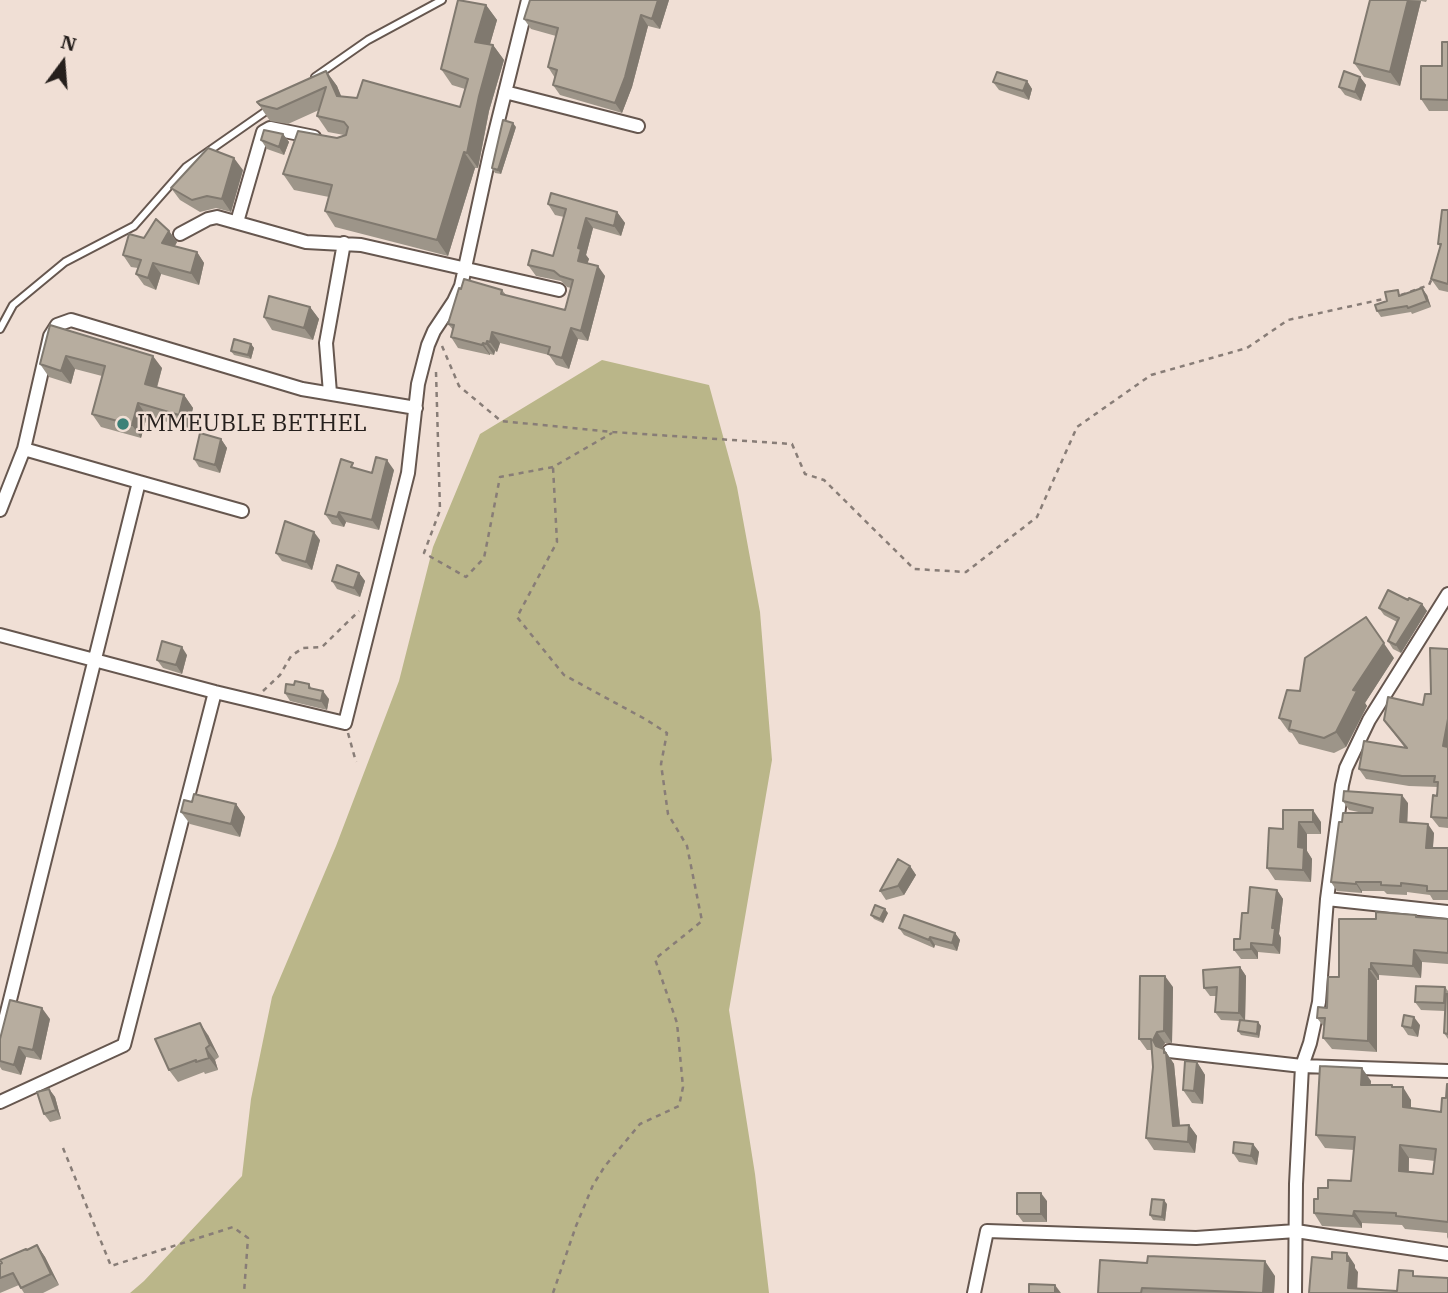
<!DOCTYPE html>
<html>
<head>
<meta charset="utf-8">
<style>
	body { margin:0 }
	#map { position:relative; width:1448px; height:1293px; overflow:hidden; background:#f0dfd5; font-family:"IBM Plex Serif",serif }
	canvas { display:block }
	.north { position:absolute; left:28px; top:28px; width:70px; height:70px; -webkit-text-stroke:5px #f0dfd5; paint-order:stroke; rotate:16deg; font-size:19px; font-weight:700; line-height:28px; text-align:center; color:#251f1c }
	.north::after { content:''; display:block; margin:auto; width:24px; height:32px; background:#251f1c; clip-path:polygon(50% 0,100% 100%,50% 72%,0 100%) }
</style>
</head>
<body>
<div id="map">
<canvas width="1448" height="1293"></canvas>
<div class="north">N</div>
</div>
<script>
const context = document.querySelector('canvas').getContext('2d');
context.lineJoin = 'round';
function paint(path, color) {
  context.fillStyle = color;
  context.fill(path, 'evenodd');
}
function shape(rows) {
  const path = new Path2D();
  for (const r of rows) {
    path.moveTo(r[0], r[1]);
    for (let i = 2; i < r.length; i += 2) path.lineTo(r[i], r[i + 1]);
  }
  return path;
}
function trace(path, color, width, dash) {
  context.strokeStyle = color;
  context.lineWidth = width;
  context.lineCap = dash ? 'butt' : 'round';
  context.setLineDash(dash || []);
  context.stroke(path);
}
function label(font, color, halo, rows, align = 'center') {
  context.font = font + ' "IBM Plex Serif",serif';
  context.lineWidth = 5;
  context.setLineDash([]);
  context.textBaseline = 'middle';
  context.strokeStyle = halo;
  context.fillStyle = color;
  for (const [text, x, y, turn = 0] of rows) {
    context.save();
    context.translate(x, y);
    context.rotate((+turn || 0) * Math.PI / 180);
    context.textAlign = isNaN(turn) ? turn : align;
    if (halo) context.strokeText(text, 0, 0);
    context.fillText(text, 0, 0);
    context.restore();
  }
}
const green = shape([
	[602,360,709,385,737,487,760,612,772,760,729,1010,755,1174,769,1293,130,1293,144,1281,242,1176,251,1099,272,997,336,846,399,681,433,547,480,434]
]);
const path = shape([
	[1401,295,1429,285,1433,276],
	[442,346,459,386,501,421,613,432,792,444,805,474,824,480,914,569,966,572,1037,517,1077,427,1151,375,1247,348,1288,320,1388,298],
	[436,372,440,510,424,553,466,577,484,558,500,477,553,467,612,433],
	[263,691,280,675,291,656,303,648,322,647,359,611],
	[348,733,356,762],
	[63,1148,111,1266,233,1227,248,1238,244,1293],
	[553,1293,576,1226,593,1185,605,1166,640,1124,679,1106,683,1087,677,1023,655,959,702,921,687,846,668,814,661,764,667,733,645,719,564,675,517,617,557,542,553,467]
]);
const lane = shape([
	[315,77,368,40,442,0],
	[0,329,13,305,65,262,134,226,186,167,269,109]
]);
const street = shape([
	[505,92,638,126],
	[237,222,263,132,270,128,314,137],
	[180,234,208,219,217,217,306,242,361,245,559,290],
	[330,393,326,343,344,243],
	[139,482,242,511],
	[0,510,24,449,50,336,57,325,71,320,302,389,416,408],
	[0,635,215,692,345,723,408,473,418,384,428,345,434,331,454,301,461,286,490,153,528,0],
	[1327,899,1448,912],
	[0,1040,139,482,24,449],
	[1169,1051,1302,1066,1448,1071],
	[0,1102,124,1045,215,692],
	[974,1293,987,1231,1196,1238,1296,1231,1448,1254],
	[1295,1293,1296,1184,1302,1066,1310,1043,1319,1002,1327,899,1342,785,1346,768,1369,720,1448,594]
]);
const wall = shape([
	[669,0,660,29,648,26,632,87,622,113,560,95,553,85,555,78,548,67,556,36,531,29,524,19],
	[1370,0,1427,0,1426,2,1421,1,1400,86,1364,77,1354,63],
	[486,5,497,20,490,44,493,45,504,60,489,111,478,168,475,168,448,256,335,227,325,211,329,197,294,190,283,174,337,138,344,135,328,132,317,116,319,110,288,124,270,121,257,102,326,71,337,86,341,97,460,107,465,89,452,85,441,69],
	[1448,42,1448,111,1429,111,1421,99,1442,66],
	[1360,77,1366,85,1361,101,1345,95,1339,87],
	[1027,81,1032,89,1029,100,999,90,993,82],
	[516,127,501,174,495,173,492,168],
	[283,134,289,142,284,155,267,149,261,140],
	[243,170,231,212,216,208,200,212,180,200,171,188],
	[548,204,617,212,625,223,621,236,593,228,586,255,589,259,587,263,605,276,588,341,578,339,569,369,556,365,549,355,500,343,497,352,495,351,494,355,490,354,490,355,458,348,451,337,453,330,448,324,502,290,507,296,565,310,571,288,567,287,561,281,536,276,528,265,553,256,564,217,555,215],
	[1448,210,1448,292,1439,290,1431,279,1440,246,1438,244],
	[169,231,177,242,175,246,197,252,204,263,199,285,161,274,156,290,144,285,136,274,138,268,131,267,123,255,144,238],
	[1402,295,1427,295,1431,307,1412,314,1411,312,1381,317,1377,311],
	[310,307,319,319,313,340,272,330,264,317],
	[50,325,162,368,157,388,184,395,193,408,188,428,147,416,141,438,101,427,92,414,102,376,75,369,71,384,49,377,40,364],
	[251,344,254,348,251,359,234,355,231,351],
	[221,439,227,448,220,473,199,467,194,459],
	[357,469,372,473,394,470,379,530,346,522,344,527,332,524,325,514],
	[320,540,312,570,282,561,276,553],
	[359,573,365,581,360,597,337,589,332,581],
	[1408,600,1422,604,1427,611,1401,653,1393,649,1388,641,1397,622,1384,615,1379,608],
	[1448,649,1448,828,1439,827,1431,817,1438,787,1409,786,1366,779,1359,769,1405,748,1384,720,1423,705,1431,694],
	[187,655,182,674,163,668,157,660],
	[1394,658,1365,703,1367,706,1346,747,1334,753,1299,744,1292,733,1289,732,1279,718,1300,691],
	[309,684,312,689,329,699,327,710,290,701,285,693,294,685],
	[1343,801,1408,803,1407,823,1434,833,1433,848,1448,848,1448,900,1433,900,1430,895,1407,892,1407,895,1387,894,1384,891,1362,891,1362,893,1337,891,1331,882,1342,822,1363,813,1349,810],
	[192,802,236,804,245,817,240,837,190,824,181,812],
	[1283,810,1321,822,1321,834,1307,834,1307,851,1312,859,1311,882,1275,880,1267,868,1283,829],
	[910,866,916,875,904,895,886,900,880,891],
	[1277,890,1283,899,1279,934,1281,938,1280,954,1258,952,1258,959,1241,959,1234,950,1240,939,1248,913],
	[888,913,883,923,874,919,871,915],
	[1418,918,1448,919,1448,964,1422,962,1421,978,1379,975,1379,980,1377,980,1377,1052,1332,1049,1323,1038,1324,1027,1317,1018,1327,1008,1339,977,1376,919],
	[899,928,955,933,960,940,957,951,935,945,934,948,904,935],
	[1240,967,1246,976,1245,1021,1258,1022,1261,1026,1259,1038,1241,1035,1238,1031,1240,1021,1221,1020,1215,1012,1216,996,1210,996,1204,988],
	[1173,987,1172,1043,1165,1043,1162,1048,1164,1049,1174,1064,1180,1125,1189,1125,1197,1136,1195,1153,1154,1150,1146,1138,1153,1067,1152,1050,1147,1050,1139,1039],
	[1445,987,1448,991,1448,1039,1444,1033,1445,1011,1421,1010,1415,1002],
	[50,1019,41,1060,26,1057,21,1075,2,1070,0,1067,0,1039],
	[1420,1025,1418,1037,1408,1035,1402,1026],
	[208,1035,219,1057,215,1060,218,1070,205,1074,204,1072,178,1082,169,1070],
	[1197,1062,1205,1075,1203,1104,1192,1103,1183,1090],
	[1371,1081,1370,1085,1394,1087,1411,1100,1411,1108,1441,1112,1446,1098,1448,1084,1448,1239,1447,1237,1447,1233,1405,1229,1402,1225,1362,1223,1362,1228,1322,1226,1314,1213,1318,1199,1328,1188,1351,1181,1354,1150,1325,1148,1316,1135],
	[1409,1158,1435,1161,1433,1174,1409,1171],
	[49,1089,55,1097,61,1119,50,1122,44,1114],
	[1253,1144,1259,1152,1257,1165,1239,1162,1233,1153],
	[1047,1201,1047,1222,1023,1222,1017,1214],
	[1167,1204,1165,1221,1153,1220,1150,1215],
	[37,1245,45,1257,59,1285,43,1293,24,1293,19,1285,0,1293,0,1264],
	[1100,1260,1275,1276,1274,1293,1098,1293]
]);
const shadedWall = shape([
	[658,0,669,0,660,29,652,19],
	[1408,0,1421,1,1400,86,1390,72],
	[486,5,497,20,486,58,475,42],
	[641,15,648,26,632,87,622,113,615,103],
	[493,45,504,60,489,111,478,168,467,153,479,96],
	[326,71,337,86,348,112,337,96],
	[1360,77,1366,85,1361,101,1355,92],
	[1027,81,1032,89,1029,100,1023,91],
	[513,123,516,127,501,174,498,170],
	[283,134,289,142,284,155,279,147],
	[464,152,475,168,448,256,437,240],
	[234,158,243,170,231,212,222,199],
	[617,212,625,223,621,236,614,226],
	[586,218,593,228,586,255,589,259,585,271,578,261,578,248],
	[169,231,177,242,170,254,162,243],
	[197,252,204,263,199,285,191,273],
	[153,263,161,274,156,290,148,278],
	[598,266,605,276,588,341,581,331],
	[1422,288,1427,295,1431,307,1427,301],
	[310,307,319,319,313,340,304,328],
	[571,328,578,339,569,369,562,358],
	[492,332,500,343,497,352,490,342],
	[487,341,495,351,494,355,486,344],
	[483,343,490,354,490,355,482,345],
	[251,344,254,348,251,359,248,355],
	[66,356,75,369,71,384,61,371],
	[153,356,162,368,154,397,145,384],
	[184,395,193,408,188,428,179,415],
	[138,403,147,416,141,438,132,425],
	[221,439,227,448,220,473,215,465],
	[387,460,394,470,379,530,372,520],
	[339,512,346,522,344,527,337,517],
	[314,532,320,540,312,570,306,562],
	[359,573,365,581,360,597,354,588],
	[1422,604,1427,611,1401,653,1396,645],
	[1366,617,1394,658,1365,703,1367,706,1346,747,1336,732,1353,690],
	[182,647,187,655,182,674,176,665],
	[323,691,329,699,327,710,321,701],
	[1448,719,1448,753,1443,746],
	[1402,795,1408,803,1407,831,1400,822],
	[236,804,245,817,240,837,231,824],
	[1313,810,1321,822,1321,834,1313,822],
	[1299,822,1307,834,1307,851,1312,859,1311,882,1303,870,1298,847],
	[1428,824,1434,833,1432,857,1426,848],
	[910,866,916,875,904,895,898,886],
	[1356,882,1362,891,1362,893,1356,884],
	[1277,890,1283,899,1279,934,1281,938,1280,954,1273,945,1272,928],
	[885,909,888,913,883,923,880,919],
	[955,933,960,940,957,951,952,943],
	[930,937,935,945,934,948,929,940],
	[1251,943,1258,952,1258,959,1251,949],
	[1414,950,1422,962,1421,978,1413,966],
	[1371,963,1379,975,1379,980,1371,969],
	[1240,967,1246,976,1245,1021,1239,1013],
	[1369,969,1377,980,1377,1052,1368,1041],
	[1165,976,1173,987,1172,1043,1164,1031],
	[42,1008,50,1019,41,1060,33,1050],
	[1414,1017,1420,1025,1418,1037,1412,1028],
	[1258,1022,1261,1026,1259,1038,1257,1034],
	[200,1023,208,1035,219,1057,210,1045],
	[1157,1032,1165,1043,1160,1051,1156,1046,1153,1040],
	[19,1047,26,1057,21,1075,14,1065],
	[206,1048,215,1060,218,1070,209,1058],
	[1164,1049,1174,1064,1181,1137,1173,1126],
	[1197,1062,1205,1075,1203,1104,1194,1091],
	[1362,1068,1371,1081,1370,1097,1361,1085],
	[1403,1087,1411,1100,1411,1120,1403,1107],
	[49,1089,55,1097,61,1119,56,1110],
	[1189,1125,1197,1136,1195,1153,1188,1142],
	[1253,1144,1259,1152,1257,1165,1251,1156],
	[1400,1145,1409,1158,1408,1183,1399,1171],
	[1041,1193,1047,1201,1047,1222,1041,1214],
	[1164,1200,1167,1204,1165,1221,1162,1217],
	[1354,1211,1362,1223,1362,1228,1353,1216],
	[37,1245,45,1257,59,1285,51,1274],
	[1347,1253,1355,1265,1355,1268,1358,1272,1357,1293,1348,1288],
	[1265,1261,1275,1276,1274,1293,1263,1293],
	[1055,1285,1061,1293,1055,1293]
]);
const building = shape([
	[458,0,486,5,475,42,493,45,479,96,467,153,464,152,437,240,325,211,332,185,283,174,298,131,337,138,346,135,348,127,344,122,317,116,326,87,277,109,260,105,257,102,326,71,337,96,357,98,363,80,460,107,468,79,441,69,458,0],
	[530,0,658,0,652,19,641,15,625,77,615,103,553,85,557,70,548,67,558,28,524,19,530,0],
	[1370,0,1408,0,1390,72,1354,63,1370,0],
	[1442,42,1448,42,1448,100,1421,99,1421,66,1442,66,1442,42],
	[1344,71,1360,77,1355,92,1339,87,1344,71],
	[997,72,1027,81,1023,91,993,82,997,72],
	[503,120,513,123,498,170,492,168,503,120],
	[264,130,283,134,279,147,261,140,264,130],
	[208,148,234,158,222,199,207,196,192,200,171,188,208,148],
	[551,193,617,212,614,226,586,218,578,248,581,249,578,261,598,266,581,331,571,328,562,358,548,354,550,347,492,332,490,342,487,341,486,344,483,343,482,345,451,337,454,325,448,324,459,288,461,289,464,279,502,290,501,294,565,310,573,280,560,276,554,271,528,265,532,250,553,256,566,209,548,204,551,193],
	[1442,210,1448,210,1448,284,1431,279,1441,244,1438,244,1442,210],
	[156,219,169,231,162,243,197,252,191,273,153,263,148,278,136,274,141,260,123,255,129,234,144,238,156,219],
	[1422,288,1427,301,1408,308,1407,306,1377,311,1375,305,1387,301,1385,292,1398,290,1399,296,1422,288],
	[269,296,310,307,304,328,264,317,269,296],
	[50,325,153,356,145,384,184,395,179,415,138,403,132,425,92,414,105,366,66,356,61,371,40,364,50,325],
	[234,339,251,344,248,355,231,351,234,339],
	[200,433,221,439,215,465,194,459,200,433],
	[376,457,387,460,372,520,339,512,337,517,325,514,341,459,353,463,351,467,372,473,376,457],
	[285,521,314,532,306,562,276,553,285,521],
	[337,565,359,573,354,588,332,581,337,565],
	[1388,590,1408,600,1409,598,1422,604,1396,645,1388,641,1399,618,1379,608,1388,590],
	[1366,617,1384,643,1353,690,1357,691,1336,732,1324,738,1289,729,1291,721,1279,718,1287,690,1300,691,1305,658,1366,617],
	[162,641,182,647,176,665,157,660,162,641],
	[1430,648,1448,649,1448,719,1443,746,1448,747,1448,818,1431,817,1433,795,1437,796,1438,782,1434,782,1435,776,1402,776,1359,769,1364,741,1407,748,1384,720,1388,697,1423,705,1425,694,1431,694,1430,648],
	[295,681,309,684,309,688,323,691,321,701,285,693,286,684,294,685,295,681],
	[1344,791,1402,795,1400,822,1428,824,1426,848,1448,848,1448,891,1427,891,1427,886,1401,883,1401,886,1381,885,1381,882,1356,882,1356,884,1331,882,1339,822,1342,822,1343,813,1372,813,1373,808,1343,801,1344,791],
	[194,794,236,804,231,824,181,812,184,800,192,802,194,794],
	[1283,810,1313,810,1313,822,1299,822,1298,847,1304,848,1303,870,1267,868,1269,828,1283,829,1283,810],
	[898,859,910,866,898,886,880,891,898,859],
	[1250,887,1277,890,1272,928,1275,928,1273,945,1251,943,1251,949,1234,950,1234,939,1240,939,1242,913,1248,913,1250,887],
	[875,905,885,909,880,919,871,915,875,905],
	[1376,912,1416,915,1416,917,1448,919,1448,953,1414,950,1413,966,1371,963,1371,969,1369,969,1368,1041,1323,1038,1325,1018,1317,1018,1318,1007,1327,1008,1328,977,1339,977,1339,919,1376,919,1376,912],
	[904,915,955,933,952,943,930,937,929,940,899,928,904,915],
	[1240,967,1239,1013,1215,1012,1217,987,1204,988,1203,970,1240,967],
	[1140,976,1165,976,1164,1031,1157,1032,1153,1040,1156,1046,1164,1049,1164,1053,1166,1053,1173,1126,1189,1125,1188,1142,1146,1138,1153,1067,1151,1039,1139,1039,1140,976],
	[1416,986,1445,987,1444,1003,1415,1002,1416,986],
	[1446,994,1448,994,1448,1034,1444,1033,1446,994],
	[10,1000,42,1008,33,1050,19,1047,14,1065,0,1061,0,1039,10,1000],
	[1404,1015,1414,1017,1412,1028,1402,1026,1404,1015],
	[1240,1020,1258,1022,1257,1034,1238,1031,1240,1020],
	[200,1023,210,1045,206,1048,209,1058,196,1062,196,1060,169,1070,155,1039,200,1023],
	[1185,1061,1197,1062,1194,1091,1183,1090,1185,1061],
	[1320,1066,1362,1068,1361,1085,1392,1085,1392,1087,1403,1087,1403,1107,1441,1112,1442,1098,1446,1098,1447,1084,1448,1084,1448,1222,1396,1216,1396,1213,1354,1211,1353,1216,1314,1213,1314,1199,1318,1199,1318,1188,1328,1188,1328,1180,1351,1181,1355,1137,1316,1135,1320,1066],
	[1400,1145,1436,1149,1433,1174,1399,1171,1400,1145],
	[49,1089,56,1110,44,1114,37,1092,49,1089],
	[1234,1142,1253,1144,1251,1156,1233,1153,1234,1142],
	[1017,1193,1041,1193,1041,1214,1017,1214,1017,1193],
	[1152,1199,1164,1200,1162,1217,1150,1215,1152,1199],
	[37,1245,51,1274,21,1288,13,1273,0,1278,0,1264,2,1263,0,1260,26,1249,27,1250,37,1245],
	[1332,1252,1347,1253,1347,1261,1350,1261,1348,1288,1397,1291,1399,1270,1413,1271,1413,1276,1448,1278,1448,1293,1309,1293,1312,1257,1332,1259,1332,1252],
	[1148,1256,1265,1261,1263,1293,1142,1288,1141,1293,1098,1293,1100,1260,1147,1263,1148,1256],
	[1029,1284,1055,1285,1055,1293,1029,1293,1029,1284]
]);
const markers = [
	[123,424,7,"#3b8178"]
];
const poiNames = [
	["IMMEUBLE BETHEL",137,424]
];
paint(green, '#bab689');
trace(lane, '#66574f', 10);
trace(street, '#66574f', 16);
trace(path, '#887d77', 2.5, [5, 5]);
trace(lane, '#fff', 6);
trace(street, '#fff', 12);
paint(wall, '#9d9589');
paint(shadedWall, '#80796f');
paint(building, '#b7ad9f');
trace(building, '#80796f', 2);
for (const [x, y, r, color] of markers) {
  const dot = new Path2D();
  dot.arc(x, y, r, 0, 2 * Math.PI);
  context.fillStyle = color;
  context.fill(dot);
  trace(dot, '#f0dfd5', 2.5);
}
label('24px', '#251f1c', '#f0dfd5', poiNames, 'left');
</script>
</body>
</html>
